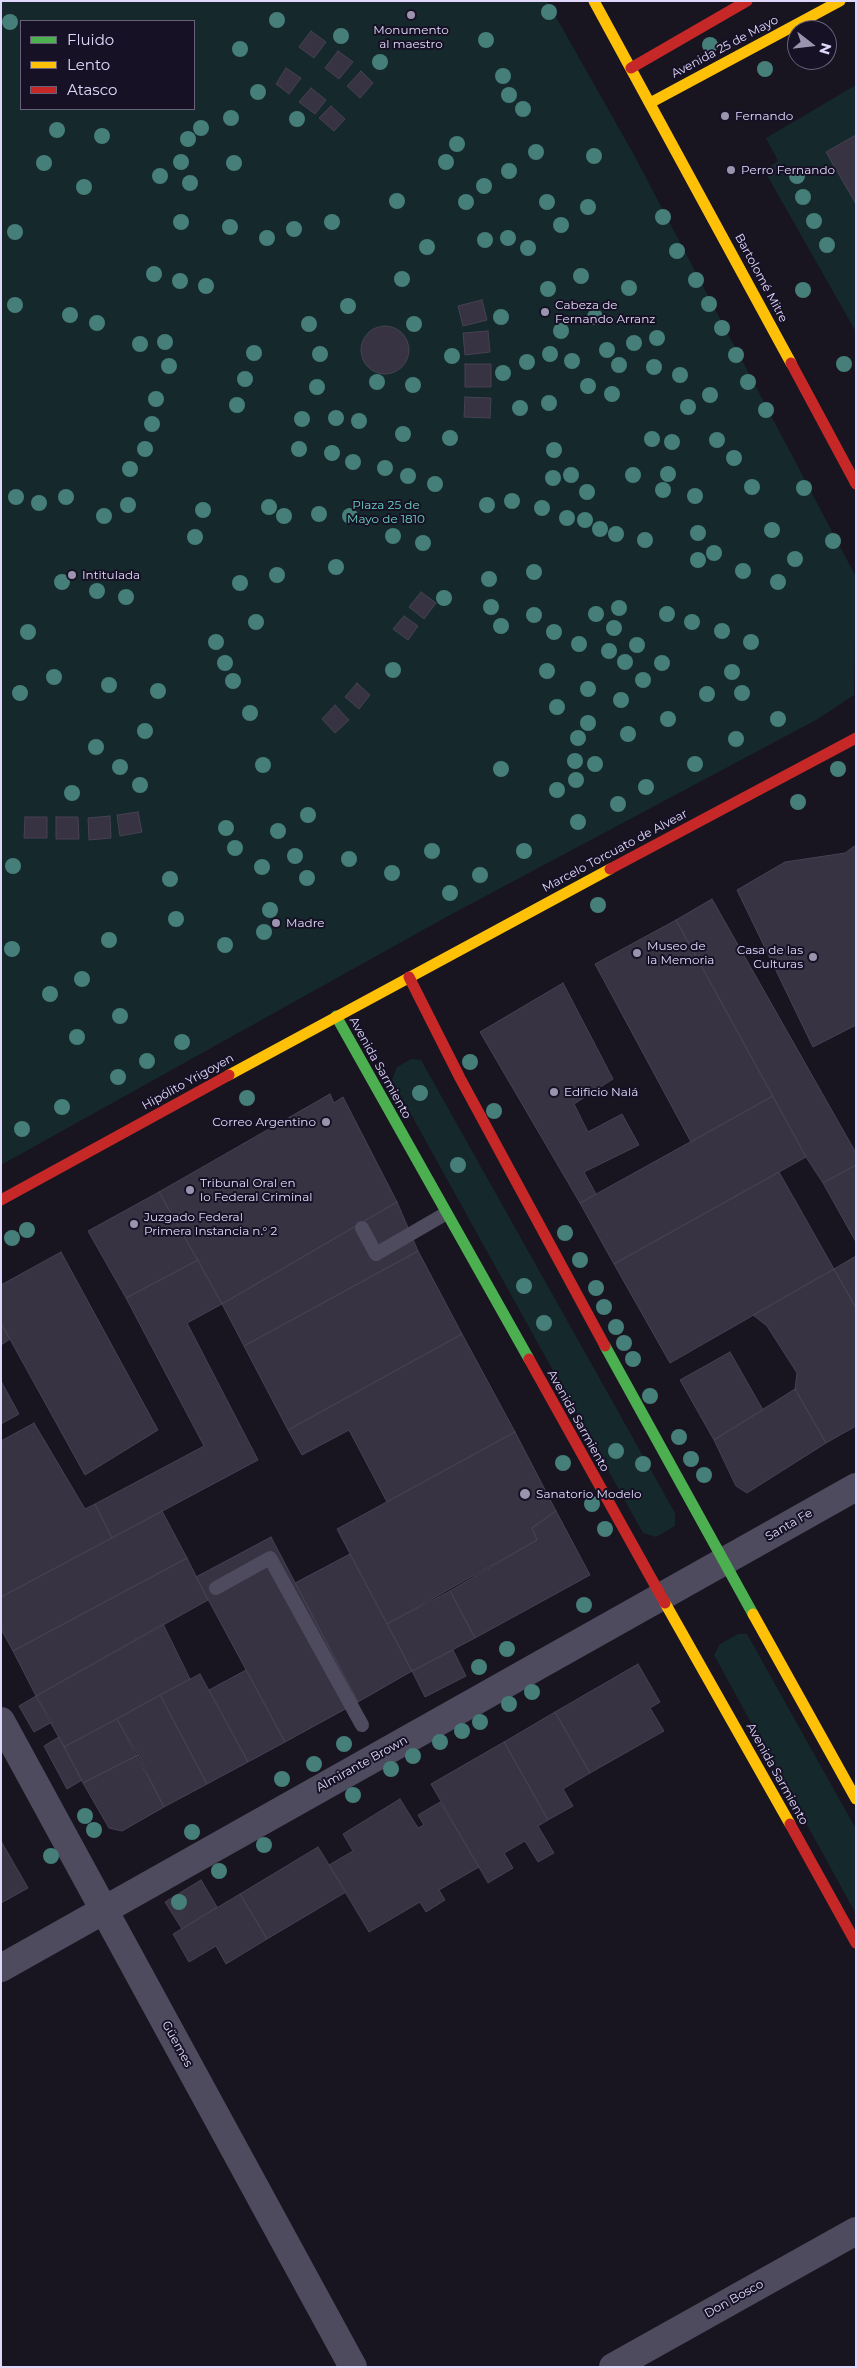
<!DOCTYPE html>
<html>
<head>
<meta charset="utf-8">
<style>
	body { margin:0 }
	#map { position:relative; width:857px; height:2368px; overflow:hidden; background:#181520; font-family:Montserrat,sans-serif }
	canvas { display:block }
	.frame { position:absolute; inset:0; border:2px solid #e0d8fb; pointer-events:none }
	.legend { position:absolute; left:20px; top:20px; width:175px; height:90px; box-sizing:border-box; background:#161124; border:1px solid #67617a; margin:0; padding:6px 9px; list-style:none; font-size:15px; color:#e0d8fb }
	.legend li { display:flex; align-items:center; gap:10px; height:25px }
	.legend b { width:25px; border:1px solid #67617a }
	.north { position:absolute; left:787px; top:20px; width:50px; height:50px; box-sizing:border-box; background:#161124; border:1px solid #67617a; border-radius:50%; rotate:106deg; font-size:14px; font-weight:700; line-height:20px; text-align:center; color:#e0d8fb }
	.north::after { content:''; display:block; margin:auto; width:18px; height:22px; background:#9a94ae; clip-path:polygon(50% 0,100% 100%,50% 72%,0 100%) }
</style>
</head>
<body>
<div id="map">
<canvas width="857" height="2368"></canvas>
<div class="frame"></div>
<ul class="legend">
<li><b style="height:6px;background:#4caf50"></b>Fluido</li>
<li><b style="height:6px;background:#ffc107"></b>Lento</li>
<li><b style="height:6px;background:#c62828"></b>Atasco</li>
</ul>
<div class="north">N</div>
</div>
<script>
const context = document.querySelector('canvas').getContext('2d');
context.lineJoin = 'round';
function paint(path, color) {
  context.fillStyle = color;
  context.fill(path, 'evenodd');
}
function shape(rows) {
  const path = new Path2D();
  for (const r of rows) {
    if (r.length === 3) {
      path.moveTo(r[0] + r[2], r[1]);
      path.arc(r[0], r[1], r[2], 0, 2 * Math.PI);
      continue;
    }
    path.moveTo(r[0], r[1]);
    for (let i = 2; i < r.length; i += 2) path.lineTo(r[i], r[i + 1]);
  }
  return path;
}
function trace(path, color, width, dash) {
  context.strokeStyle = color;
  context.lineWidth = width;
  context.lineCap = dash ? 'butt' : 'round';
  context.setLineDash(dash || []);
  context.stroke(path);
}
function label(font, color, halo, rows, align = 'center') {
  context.font = font + ' Montserrat,sans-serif';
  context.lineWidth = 4;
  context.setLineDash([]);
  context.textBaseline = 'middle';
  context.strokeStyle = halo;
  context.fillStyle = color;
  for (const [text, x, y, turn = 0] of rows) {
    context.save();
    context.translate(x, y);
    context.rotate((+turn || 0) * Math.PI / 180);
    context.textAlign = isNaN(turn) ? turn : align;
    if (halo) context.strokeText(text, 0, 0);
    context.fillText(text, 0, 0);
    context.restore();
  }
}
const green = shape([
	[1,1,547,1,634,155,856,577,854,695,818,719,450,915,1,1165],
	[21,21,194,21,194,109,21,109],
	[856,85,856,135,827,152,856,204,856,332,764,170,778,161,766,138],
	[411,1059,421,1060,675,1513,675,1526,656,1537,643,1533,392,1080,397,1067],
	[738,1634,747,1634,856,1829,856,1914,714,1655,720,1644]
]);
const building = shape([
	[311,31,326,42,314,58,299,47,311,31],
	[338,51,353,62,339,79,325,68,338,51],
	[286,68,301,78,289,94,276,84,286,68],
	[361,71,373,83,360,98,347,86,361,71],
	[311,88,326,100,315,114,299,102,311,88],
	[331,106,345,119,334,131,319,118,331,106],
	[856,135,856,204,826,152,856,135],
	[482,300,487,320,463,326,458,306,482,300],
	[385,350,24],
	[488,331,490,352,465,355,463,333,488,331],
	[465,364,491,364,491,387,465,387,465,364],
	[465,397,491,398,490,418,464,417,465,397],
	[421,592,436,603,424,619,409,607,421,592],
	[404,616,418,626,408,640,393,629,404,616],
	[357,683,370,695,359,709,345,697,357,683],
	[335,705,349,720,335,733,322,719,335,705],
	[138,812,142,832,120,836,117,815,138,812],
	[110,816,111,838,89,840,88,818,110,816],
	[25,817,47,817,47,838,24,838,25,817],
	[56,817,78,817,79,839,56,839,56,817],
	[856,845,856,1025,813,1047,737,890,785,862,845,853,856,845],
	[712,899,856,1153,856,1165,823,1183,806,1157,676,920,712,899],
	[676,920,773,1096,691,1142,595,964,676,920],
	[563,983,613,1079,574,1104,588,1132,622,1114,639,1145,584,1172,596,1194,580,1203,480,1032,563,983],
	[330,1094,334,1103,343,1097,397,1202,222,1304,159,1192,330,1094],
	[773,1096,806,1157,614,1264,580,1203,773,1096],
	[856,1165,856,1242,823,1183,856,1165],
	[779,1172,834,1269,670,1363,614,1264,779,1172],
	[159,1192,198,1260,126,1298,88,1231,159,1192],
	[397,1202,418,1251,244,1346,222,1304,397,1202],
	[418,1251,462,1334,288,1430,244,1346,418,1251],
	[61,1252,158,1430,85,1475,1,1323,1,1285,61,1252],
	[856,1256,856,1308,834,1269,856,1256],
	[198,1260,222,1304,187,1323,258,1460,112,1538,95,1504,204,1446,126,1298,198,1260],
	[834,1269,856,1308,856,1426,826,1443,795,1389,797,1373,767,1326,753,1315,834,1269],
	[1,1323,10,1339,1,1345,1,1323],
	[462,1334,515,1432,387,1502,349,1430,302,1455,288,1430,462,1334],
	[730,1352,763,1410,714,1440,680,1380,730,1352],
	[1,1381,19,1414,1,1424,1,1381],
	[795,1389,826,1443,747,1493,736,1486,714,1440,795,1389],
	[34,1423,85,1509,95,1504,112,1538,1,1597,1,1441,34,1423],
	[515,1432,556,1511,532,1528,537,1540,387,1624,337,1529,515,1432],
	[162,1511,187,1558,13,1651,1,1629,1,1597,162,1511],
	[556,1511,590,1575,475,1638,450,1591,537,1540,532,1528,556,1511],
	[271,1537,358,1702,285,1742,196,1577,271,1537],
	[350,1554,412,1671,358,1702,295,1583,350,1554],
	[187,1558,208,1600,36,1696,13,1651,187,1558],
	[450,1591,475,1638,412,1671,387,1624,450,1591],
	[163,1624,190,1679,64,1747,36,1696,163,1624],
	[453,1650,466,1676,425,1697,412,1671,453,1650],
	[638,1664,660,1702,650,1708,664,1731,590,1773,555,1712,638,1664],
	[246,1670,285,1742,248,1762,209,1690,246,1670],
	[200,1674,248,1762,207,1784,160,1695,200,1674],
	[160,1695,207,1784,164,1807,117,1719,160,1695],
	[36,1696,52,1722,34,1732,19,1706,36,1696],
	[555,1712,590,1773,563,1789,573,1806,548,1820,504,1742,555,1712],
	[117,1719,138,1755,83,1783,64,1747,117,1719],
	[59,1737,82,1780,67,1789,44,1746,59,1737],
	[504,1742,548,1820,538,1826,554,1853,538,1862,525,1841,504,1853,513,1868,488,1883,431,1784,504,1742],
	[138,1755,164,1807,122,1831,109,1828,83,1783,138,1755],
	[400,1799,418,1828,424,1825,418,1815,440,1802,479,1867,439,1890,445,1900,426,1912,420,1902,369,1932,329,1865,353,1851,343,1834,400,1799],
	[1,1841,28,1888,1,1903,1,1841],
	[318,1847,346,1892,267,1939,240,1894,318,1847],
	[201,1880,217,1907,182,1929,165,1902,201,1880],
	[240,1894,267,1939,226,1964,216,1946,189,1962,173,1934,240,1894]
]);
const lane = shape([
	[362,1228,376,1254,445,1214],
	[216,1588,270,1558,362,1725]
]);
const street = shape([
	[1,1721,353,2367],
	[1,1968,856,1487],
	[613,2367,856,2231]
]);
const fast = shape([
	[336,1016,529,1359],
	[605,1346,753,1614]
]);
const slow = shape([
	[594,1,791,363],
	[650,103,840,1],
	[229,1075,610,869],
	[665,1603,790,1824],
	[753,1614,856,1799]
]);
const jam = shape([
	[631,68,747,1],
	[791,363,856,484],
	[610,869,856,738],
	[409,977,460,1078,605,1346],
	[1,1200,229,1075],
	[529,1359,665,1603],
	[790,1824,856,1943]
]);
const trees = [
	[549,12],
	[277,20],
	[10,22],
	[341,36],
	[486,40],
	[710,45],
	[240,49],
	[380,62],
	[765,69],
	[503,76],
	[258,92],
	[509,95],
	[523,109],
	[231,118],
	[297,119],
	[201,128],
	[57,130],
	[102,136],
	[188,139],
	[457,144],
	[536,152],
	[594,156],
	[181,162],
	[446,162],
	[44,163],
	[234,163],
	[509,171],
	[160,176],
	[797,176],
	[190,183],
	[484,186],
	[84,187],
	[803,197],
	[397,201],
	[466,202],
	[547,202],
	[588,207],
	[663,217],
	[814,221],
	[181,222],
	[332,222],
	[561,225],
	[230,227],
	[294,229],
	[15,232],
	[267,238],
	[508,238],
	[485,240],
	[827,245],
	[427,247],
	[528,248],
	[677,251],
	[154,274],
	[581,276],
	[402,279],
	[696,280],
	[180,281],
	[206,286],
	[629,288],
	[548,289],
	[803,290],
	[709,304],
	[15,305],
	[348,306],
	[70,315],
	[501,317],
	[595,317],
	[97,323],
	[309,324],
	[414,324],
	[722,328],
	[561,331],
	[657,338],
	[165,342],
	[634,343],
	[140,344],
	[607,350],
	[254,353],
	[320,354],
	[550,354],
	[736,355],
	[452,356],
	[572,361],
	[527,362],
	[844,364],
	[619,365],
	[169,366],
	[654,367],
	[503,373],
	[680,375],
	[245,379],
	[377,382],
	[748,382],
	[413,385],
	[588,386],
	[317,387],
	[612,394],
	[710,395],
	[156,399],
	[549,403],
	[237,405],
	[688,407],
	[520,408],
	[766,410],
	[336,418],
	[302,419],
	[359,421],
	[152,424],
	[403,434],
	[450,438],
	[652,439],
	[717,440],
	[672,442],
	[145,449],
	[299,449],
	[554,450],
	[332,453],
	[734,458],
	[353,462],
	[385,468],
	[130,469],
	[668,474],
	[571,475],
	[633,475],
	[408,476],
	[553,478],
	[435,484],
	[752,487],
	[804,488],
	[663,490],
	[587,492],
	[695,496],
	[16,497],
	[66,497],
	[512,501],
	[39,503],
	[128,505],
	[487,505],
	[269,507],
	[542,508],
	[203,510],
	[319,514],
	[104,516],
	[284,516],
	[350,516],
	[567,518],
	[585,520],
	[600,529],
	[772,530],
	[698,533],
	[616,534],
	[393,536],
	[195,537],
	[645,540],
	[833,541],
	[423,543],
	[714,553],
	[795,559],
	[698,560],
	[336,567],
	[743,571],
	[534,572],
	[277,575],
	[489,579],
	[62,582],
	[778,582],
	[240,583],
	[97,591],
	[126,597],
	[444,598],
	[491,607],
	[619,608],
	[596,614],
	[667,614],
	[534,615],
	[256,622],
	[692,622],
	[501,626],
	[614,628],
	[722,631],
	[28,632],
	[554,632],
	[216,642],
	[751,642],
	[579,644],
	[637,645],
	[609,651],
	[625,662],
	[225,663],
	[662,663],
	[393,670],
	[547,671],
	[732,672],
	[54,677],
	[643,680],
	[233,681],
	[109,685],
	[588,689],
	[158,691],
	[20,693],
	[742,693],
	[707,694],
	[621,700],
	[557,707],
	[250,713],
	[668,719],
	[778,719],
	[588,723],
	[145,731],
	[628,734],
	[578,738],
	[736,739],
	[96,747],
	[575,761],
	[595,764],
	[695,764],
	[263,765],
	[120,767],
	[501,769],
	[838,769],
	[576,780],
	[140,785],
	[646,787],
	[557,790],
	[72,793],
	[798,802],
	[618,804],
	[308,815],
	[578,822],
	[226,828],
	[278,831],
	[235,848],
	[432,851],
	[524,851],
	[295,856],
	[349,859],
	[13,866],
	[262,867],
	[392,873],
	[480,875],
	[307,878],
	[170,879],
	[450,893],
	[598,905],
	[270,910],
	[176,919],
	[264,932],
	[109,940],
	[225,945],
	[12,949],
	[82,979],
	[50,994],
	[120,1016],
	[77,1037],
	[182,1042],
	[147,1061],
	[470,1062],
	[118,1077],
	[420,1093],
	[247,1098],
	[62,1107],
	[494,1111],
	[22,1129],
	[458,1165],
	[27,1230],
	[565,1233],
	[12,1238],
	[580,1260],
	[524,1286],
	[596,1288],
	[604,1307],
	[544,1323],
	[616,1327],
	[624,1343],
	[633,1359],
	[650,1396],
	[679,1437],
	[616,1451],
	[691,1459],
	[563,1463],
	[643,1464],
	[704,1475],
	[592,1504],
	[605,1529],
	[584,1605],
	[507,1649],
	[479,1667],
	[532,1692],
	[509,1704],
	[480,1722],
	[462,1731],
	[440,1742],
	[344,1744],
	[413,1756],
	[314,1764],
	[391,1769],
	[282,1779],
	[353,1795],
	[85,1816],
	[94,1830],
	[192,1832],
	[264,1845],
	[51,1856],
	[219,1871],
	[179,1902]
];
const markers = [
	[411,15,5,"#9a94ae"],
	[725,116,5,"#9a94ae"],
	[731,170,5,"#9a94ae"],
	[545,312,5,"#9a94ae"],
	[72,575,5,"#9a94ae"],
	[276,923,5,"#9a94ae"],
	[637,953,5,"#9a94ae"],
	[813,957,5,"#9a94ae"],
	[554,1092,5,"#9a94ae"],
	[326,1122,5,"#9a94ae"],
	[190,1190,5,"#9a94ae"],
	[134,1224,5,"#9a94ae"],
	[525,1494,6,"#9a94ae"]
];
const poiNames = [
	["Monumento",411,30,"center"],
	["al maestro",411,44,"center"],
	["Fernando",735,116],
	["Perro Fernando",741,170],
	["Cabeza de",555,305],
	["Fernando Arranz",555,319],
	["Intitulada",82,575],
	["Madre",286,923],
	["Museo de",647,946],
	["la Memoria",647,960],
	["Casa de las",803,950,"right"],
	["Culturas",803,964,"right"],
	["Edificio Nalá",564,1092],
	["Correo Argentino",316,1122,"right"],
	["Tribunal Oral en",200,1183],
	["lo Federal Criminal",200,1197],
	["Juzgado Federal",144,1217],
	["Primera Instancia n.° 2",144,1231],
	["Sanatorio Modelo",536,1494]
];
const streetNames = [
	["Avenida 25 de Mayo",725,47,-28],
	["Bartolomé Mitre",761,278,62],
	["Marcelo Torcuato de Alvear",615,851,-28],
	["Avenida Sarmiento",380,1068,61],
	["Hipólito Yrigoyen",188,1082,-29],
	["Avenida Sarmiento",578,1421,61],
	["Santa Fe",789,1525,-30],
	["Almirante Brown",362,1764,-29],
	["Avenida Sarmiento",777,1774,61],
	["Güemes",177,2044,61],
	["Don Bosco",734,2299,-29]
];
const parkNames = [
	["Plaza 25 de",386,505],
	["Mayo de 1810",386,519]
];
paint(green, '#15282b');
paint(building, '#383342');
trace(building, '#464153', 1);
trace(lane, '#4e4b5f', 14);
trace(street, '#4e4b5f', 28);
trace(fast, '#4caf50', 11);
trace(slow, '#ffc107', 11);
trace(jam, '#c62828', 11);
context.fillStyle = '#467e7a';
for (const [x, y] of trees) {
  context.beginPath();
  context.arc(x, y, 8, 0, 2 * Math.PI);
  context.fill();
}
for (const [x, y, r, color] of markers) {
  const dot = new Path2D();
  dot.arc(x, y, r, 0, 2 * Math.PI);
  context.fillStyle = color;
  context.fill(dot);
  trace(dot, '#161124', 2);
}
label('12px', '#e0d8fb', '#161124', poiNames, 'left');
label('12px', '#e0d8fb', '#161124', streetNames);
label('12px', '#6cd3c3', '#161124', parkNames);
</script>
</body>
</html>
